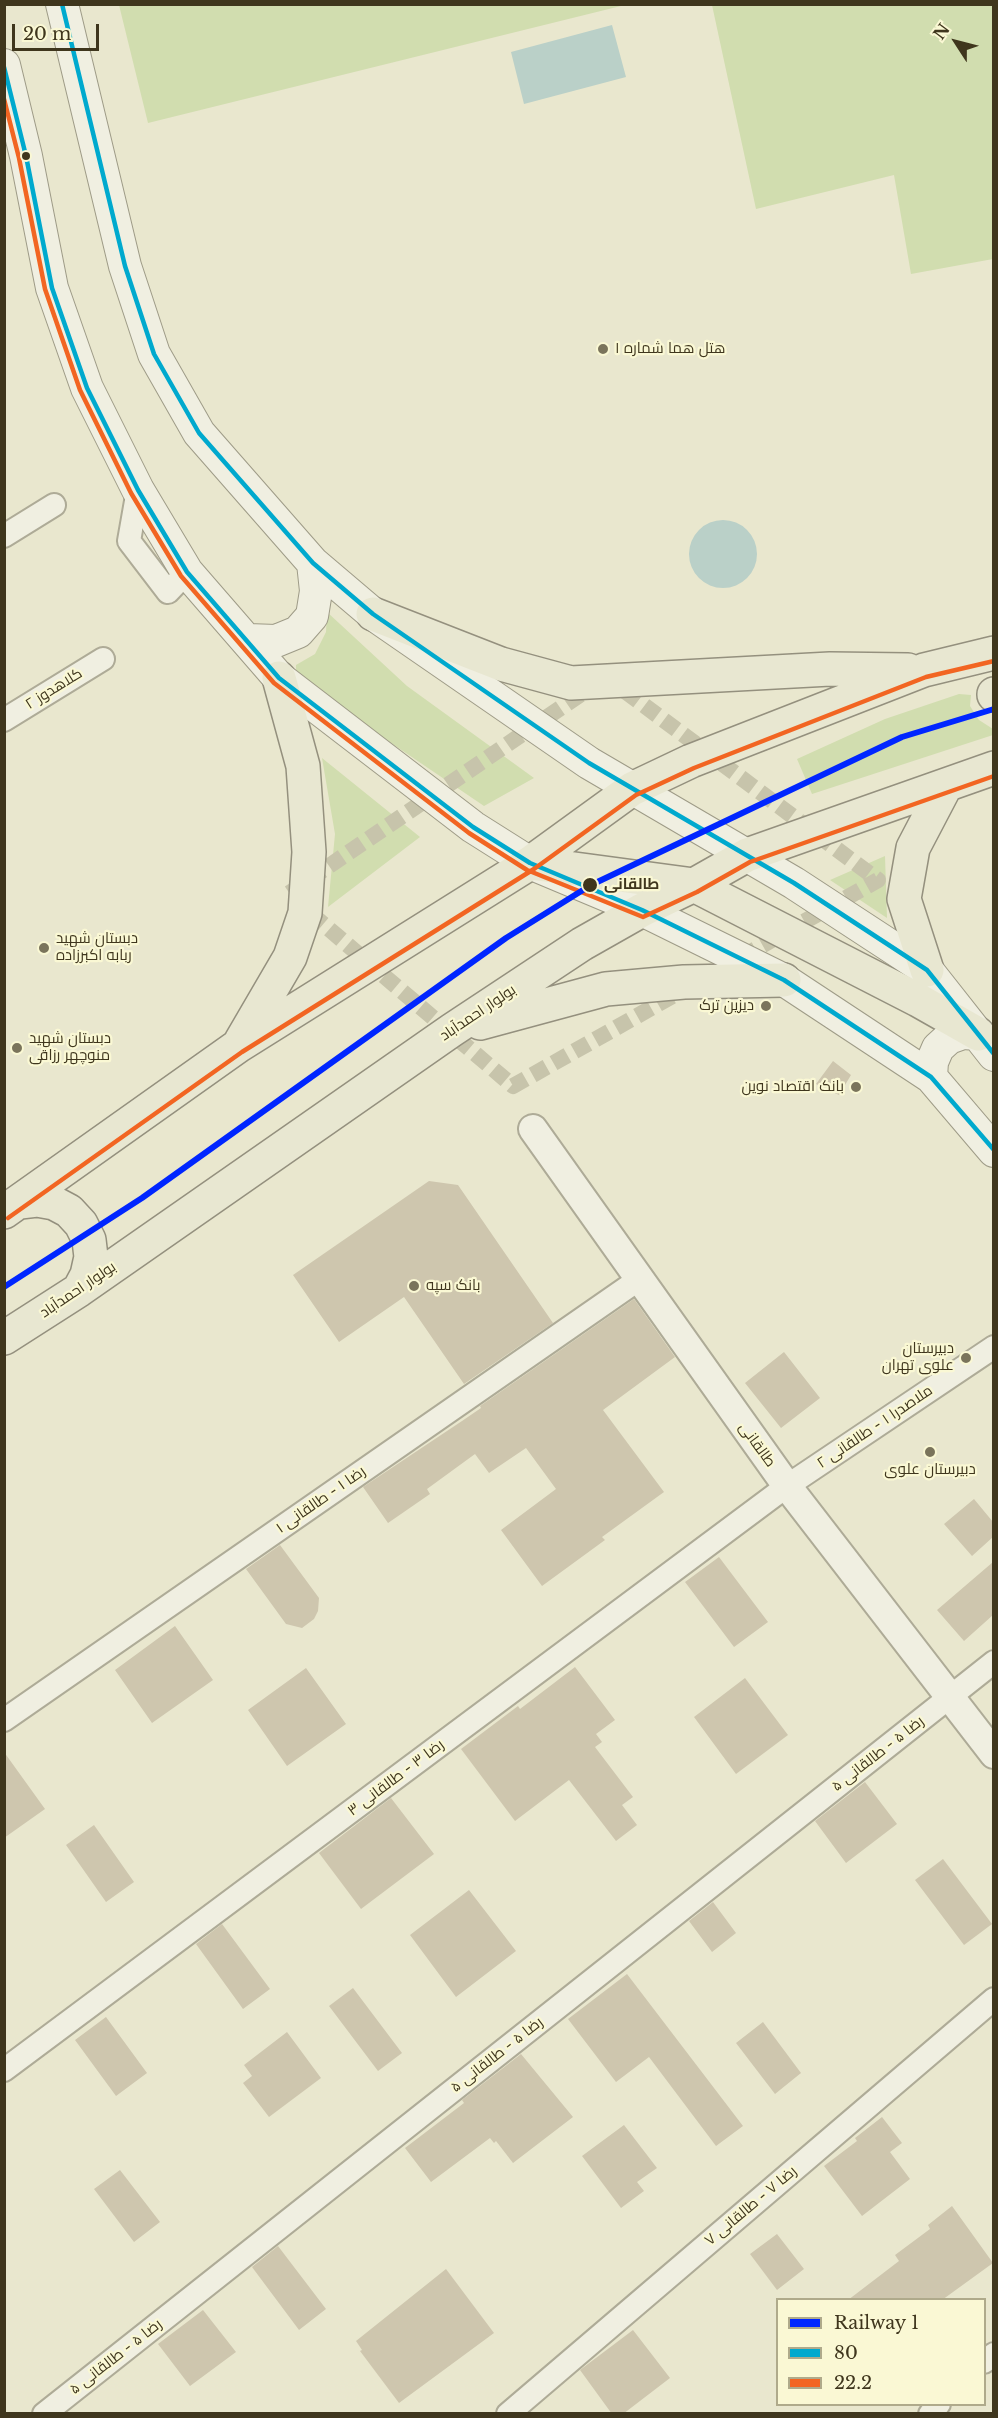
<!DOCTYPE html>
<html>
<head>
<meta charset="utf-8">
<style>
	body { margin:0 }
	#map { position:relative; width:998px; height:2418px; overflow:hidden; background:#e9e7ce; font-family:"Libre Baskerville",serif }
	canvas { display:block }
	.frame { position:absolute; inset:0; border:6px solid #3f361d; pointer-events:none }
	.legend { position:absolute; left:776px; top:2298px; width:210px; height:108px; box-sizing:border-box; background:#faf8d4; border:2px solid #afaa8b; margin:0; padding:8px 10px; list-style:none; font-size:18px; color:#3f361d }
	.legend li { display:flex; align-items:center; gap:12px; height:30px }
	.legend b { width:30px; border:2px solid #afaa8b }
	.north { position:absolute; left:926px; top:12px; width:60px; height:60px; -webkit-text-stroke:4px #faf8d4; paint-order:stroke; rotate:306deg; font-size:16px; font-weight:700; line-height:24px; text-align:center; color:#3f361d }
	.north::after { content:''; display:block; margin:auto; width:21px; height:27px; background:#3f361d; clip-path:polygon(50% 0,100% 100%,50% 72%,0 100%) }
	.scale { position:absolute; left:12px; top:24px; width:87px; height:27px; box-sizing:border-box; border:3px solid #3f361d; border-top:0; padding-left:8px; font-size:18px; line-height:21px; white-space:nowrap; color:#3f361d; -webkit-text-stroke:4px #faf8d4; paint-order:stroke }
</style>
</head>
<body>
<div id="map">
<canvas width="998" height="2418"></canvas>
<div class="frame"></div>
<ul class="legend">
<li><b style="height:8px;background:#0026ff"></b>Railway 1</li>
<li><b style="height:8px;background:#00a9ce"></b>80</li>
<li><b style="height:8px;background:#f26522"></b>22.2</li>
</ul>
<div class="north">N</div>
<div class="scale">20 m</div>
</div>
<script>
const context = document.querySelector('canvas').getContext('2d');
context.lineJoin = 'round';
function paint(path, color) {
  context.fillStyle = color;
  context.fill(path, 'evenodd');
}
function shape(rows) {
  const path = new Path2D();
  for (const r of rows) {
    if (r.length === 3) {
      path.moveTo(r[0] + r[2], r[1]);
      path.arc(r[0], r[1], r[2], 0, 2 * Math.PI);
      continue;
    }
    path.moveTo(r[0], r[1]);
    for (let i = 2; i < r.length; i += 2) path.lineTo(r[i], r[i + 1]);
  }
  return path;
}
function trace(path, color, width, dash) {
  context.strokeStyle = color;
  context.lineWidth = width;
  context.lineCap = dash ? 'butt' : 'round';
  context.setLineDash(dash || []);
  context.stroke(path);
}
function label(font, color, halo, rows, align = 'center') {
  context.font = font + ' "Libre Baskerville",Cairo,serif';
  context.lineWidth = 4.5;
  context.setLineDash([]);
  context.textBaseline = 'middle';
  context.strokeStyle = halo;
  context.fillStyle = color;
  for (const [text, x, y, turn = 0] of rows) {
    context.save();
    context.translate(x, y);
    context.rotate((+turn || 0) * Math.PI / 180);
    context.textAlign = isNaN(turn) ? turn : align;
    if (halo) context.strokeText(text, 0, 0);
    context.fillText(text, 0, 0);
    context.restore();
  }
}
const green = shape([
	[119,5,119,4,625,5,148,123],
	[712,5,993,5,993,259,911,274,894,175,756,209],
	[327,612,407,686,534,778,484,806,344,711,296,671,296,665,315,654,326,632],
	[959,694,971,695,970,706,979,720,993,729,993,735,812,794,797,759,885,719],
	[322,758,420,837,328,907,335,834],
	[885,856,887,918,830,880]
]);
const water = shape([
	[612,25,626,77,524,104,511,52],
	[723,554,34]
]);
const building = shape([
	[833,1061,851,1075,839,1095,816,1084],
	[429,1181,458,1185,553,1323,464,1384,404,1297,339,1342,293,1275],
	[634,1299,675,1357,603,1410,664,1492,602,1537,605,1540,542,1586,501,1530,556,1489,526,1448,489,1473,475,1454,427,1489,430,1494,388,1523,363,1487,462,1421,481,1408,480,1406],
	[784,1352,820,1398,781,1428,745,1383],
	[974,1499,993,1522,993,1537,972,1556,944,1524],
	[280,1545,319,1598,318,1611,314,1619,302,1628,286,1624,246,1569],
	[719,1557,768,1622,734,1647,685,1582],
	[993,1562,993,1615,964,1641,937,1610],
	[175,1626,213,1680,152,1723,115,1670],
	[575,1667,615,1720,596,1734,602,1742,595,1747,633,1797,622,1805,637,1825,616,1841,569,1780,515,1821,461,1749,518,1706,520,1709],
	[306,1668,346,1724,287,1766,248,1710],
	[745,1678,788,1735,736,1774,694,1717],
	[4,1752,45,1809,4,1838],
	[865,1782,897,1824,846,1863,815,1821],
	[391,1798,434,1854,361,1909,319,1853],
	[94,1825,134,1882,106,1902,66,1845],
	[943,1859,992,1924,964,1945,915,1880],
	[469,1890,516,1951,456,1997,410,1935],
	[713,1902,736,1933,712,1952,689,1921],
	[222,1924,270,1989,243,2009,196,1944],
	[627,1974,743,2126,716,2146,649,2057,616,2082,568,2019],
	[353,1988,402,2053,378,2071,329,2006],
	[106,2017,147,2073,116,2096,75,2040],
	[763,2022,801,2073,775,2094,736,2043],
	[287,2032,321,2078,269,2117,243,2083,252,2076,244,2065],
	[521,2054,573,2117,513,2163,496,2141,494,2143,490,2138,431,2182,405,2148,464,2103,462,2100],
	[882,2117,902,2143,890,2152,910,2179,862,2216,824,2166,857,2141,855,2138],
	[624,2125,657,2168,637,2182,644,2191,621,2208,582,2156],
	[120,2170,160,2222,134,2242,94,2189],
	[952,2206,993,2263,942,2300,848,2300,899,2261,895,2255,930,2229,928,2225],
	[777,2234,804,2269,777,2290,750,2254],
	[278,2246,326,2309,299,2330,252,2267],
	[446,2269,494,2333,399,2403,360,2351,362,2350,356,2341],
	[203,2310,236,2352,190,2386,158,2344],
	[633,2330,670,2378,623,2414,612,2414,580,2370]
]);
const pedestrianTunnel = shape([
	[606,677,878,880,513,1086,288,894,606,677]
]);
const minor = shape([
	[138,490,129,541,168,592,187,572],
	[4,536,54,505],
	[4,720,103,659],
	[4,1720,638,1280],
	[4,2070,787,1486,994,1347],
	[984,2362,994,2354],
	[44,2414,994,1662],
	[508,2414,994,1999],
	[930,2414,939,2404]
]);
const tertiary = shape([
	[533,1129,787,1486,994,1754]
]);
const secondary = shape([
	[62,4,125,266,154,354,199,433,313,563,373,614,589,763,794,883,927,970,994,1055],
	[4,65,26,156,52,288,87,388,138,490,187,572,279,678,473,827,530,863,642,910,784,980,931,1077,994,1151],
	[248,640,276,641,298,632,312,616,316,591,313,563],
	[931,1077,932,1062,938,1048,949,1038,963,1033,978,1034]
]);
const primary = shape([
	[373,614,501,664,571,683,830,669,908,670],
	[994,694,994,695],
	[530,863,694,885,918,1000,978,1034],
	[927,970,904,899,913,848,946,785],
	[480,1023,606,989,684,982,784,980],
	[241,1041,290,957,305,913,309,852,303,766,279,678],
	[20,1202,37,1200,54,1203,69,1211,81,1224,89,1240,91,1257,87,1275,79,1290],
	[4,1212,238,1046,530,863,632,789,691,761,924,670,994,653],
	[4,1338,79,1290,452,1030,582,944,642,910,694,885,747,855,994,768]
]);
const bus1 = shape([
	[62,4,125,266,154,354,199,433,313,563,373,614,589,763,794,883,927,970,994,1054],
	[4,67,26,156,52,288,87,388,138,490,187,572,279,678,473,827,530,863,642,910,784,980,931,1077,994,1150]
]);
const bus2 = shape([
	[4,99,19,158,45,289,80,390,131,493,181,576,274,683,469,833,527,870,643,917,697,892,750,862,994,776],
	[8,1218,242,1052,534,869,636,795,694,768,926,677,994,661]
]);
const rail1 = shape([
	[4,1287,142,1198,506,938,591,885,902,737,994,709]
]);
const markers = [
	[26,156,5,"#3f361d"],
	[603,349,6,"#7a745b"],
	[590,885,8,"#3f361d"],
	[44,948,6,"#7a745b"],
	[766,1006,6,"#7a745b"],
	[17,1048,6,"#7a745b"],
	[856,1087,6,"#7a745b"],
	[414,1286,6,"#7a745b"],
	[966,1358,6,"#7a745b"],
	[930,1452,6,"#7a745b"]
];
const poiNames = [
	["هتل هما شماره ۱",615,349],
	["دبستان شهید",56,939],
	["ربابه اکبرزاده",56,956],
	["دیزین ترک",754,1006,"right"],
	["دبستان شهید",29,1039],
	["منوچهر رزاقی",29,1056],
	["بانک اقتصاد نوین",844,1087,"right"],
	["بانک سپه",426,1286],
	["دبیرستان",954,1349,"right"],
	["علوی تهران",954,1366,"right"],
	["دبیرستان علوی",930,1470,"center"]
];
const streetNames = [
	["کلاهدوز ۲",54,689,-32],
	["بولوار احمدآباد",478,1013,-34],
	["بولوار احمدآباد",78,1290,-34],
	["ملاصدرا ۱ - طالقانی ۲",875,1427,-34],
	["طالقانی",757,1445,54],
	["رضا ۱ - طالقانی ۱",321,1500,-35],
	["رضا ۵ - طالقانی ۵",878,1754,-38],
	["رضا ۳ - طالقانی ۳",396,1778,-37],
	["رضا ۵ - طالقانی ۵",497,2055,-38],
	["رضا ۷ - طالقانی ۷",751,2206,-40],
	["رضا ۵ - طالقانی ۵",116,2357,-38]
];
const stopNames = [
	["طالقانی",604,885]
];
paint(green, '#d1ddaf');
paint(water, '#bad0c8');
paint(building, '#cec6ae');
trace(pedestrianTunnel, '#c7c4ab', 16, [16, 8]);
trace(minor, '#aeab97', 26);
trace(tertiary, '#aeab97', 32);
trace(secondary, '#9e9b87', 34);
trace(primary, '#94907e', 36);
trace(minor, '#f0efe1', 22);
trace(tertiary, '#f0efe1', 28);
trace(secondary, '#f0efe1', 32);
trace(primary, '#e8e7d1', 33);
trace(bus1, '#00a9ce', 4.5);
trace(bus2, '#f26522', 4.5);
trace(rail1, '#0026ff', 6);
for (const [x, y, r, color] of markers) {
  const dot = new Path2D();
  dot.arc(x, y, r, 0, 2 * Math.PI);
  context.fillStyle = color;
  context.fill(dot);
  trace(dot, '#faf8d4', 2);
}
label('15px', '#3f361d', '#faf8d4', poiNames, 'left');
label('15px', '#3f361d', '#faf8d4', streetNames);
label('bold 15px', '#3f361d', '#faf8d4', stopNames, 'left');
</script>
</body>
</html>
